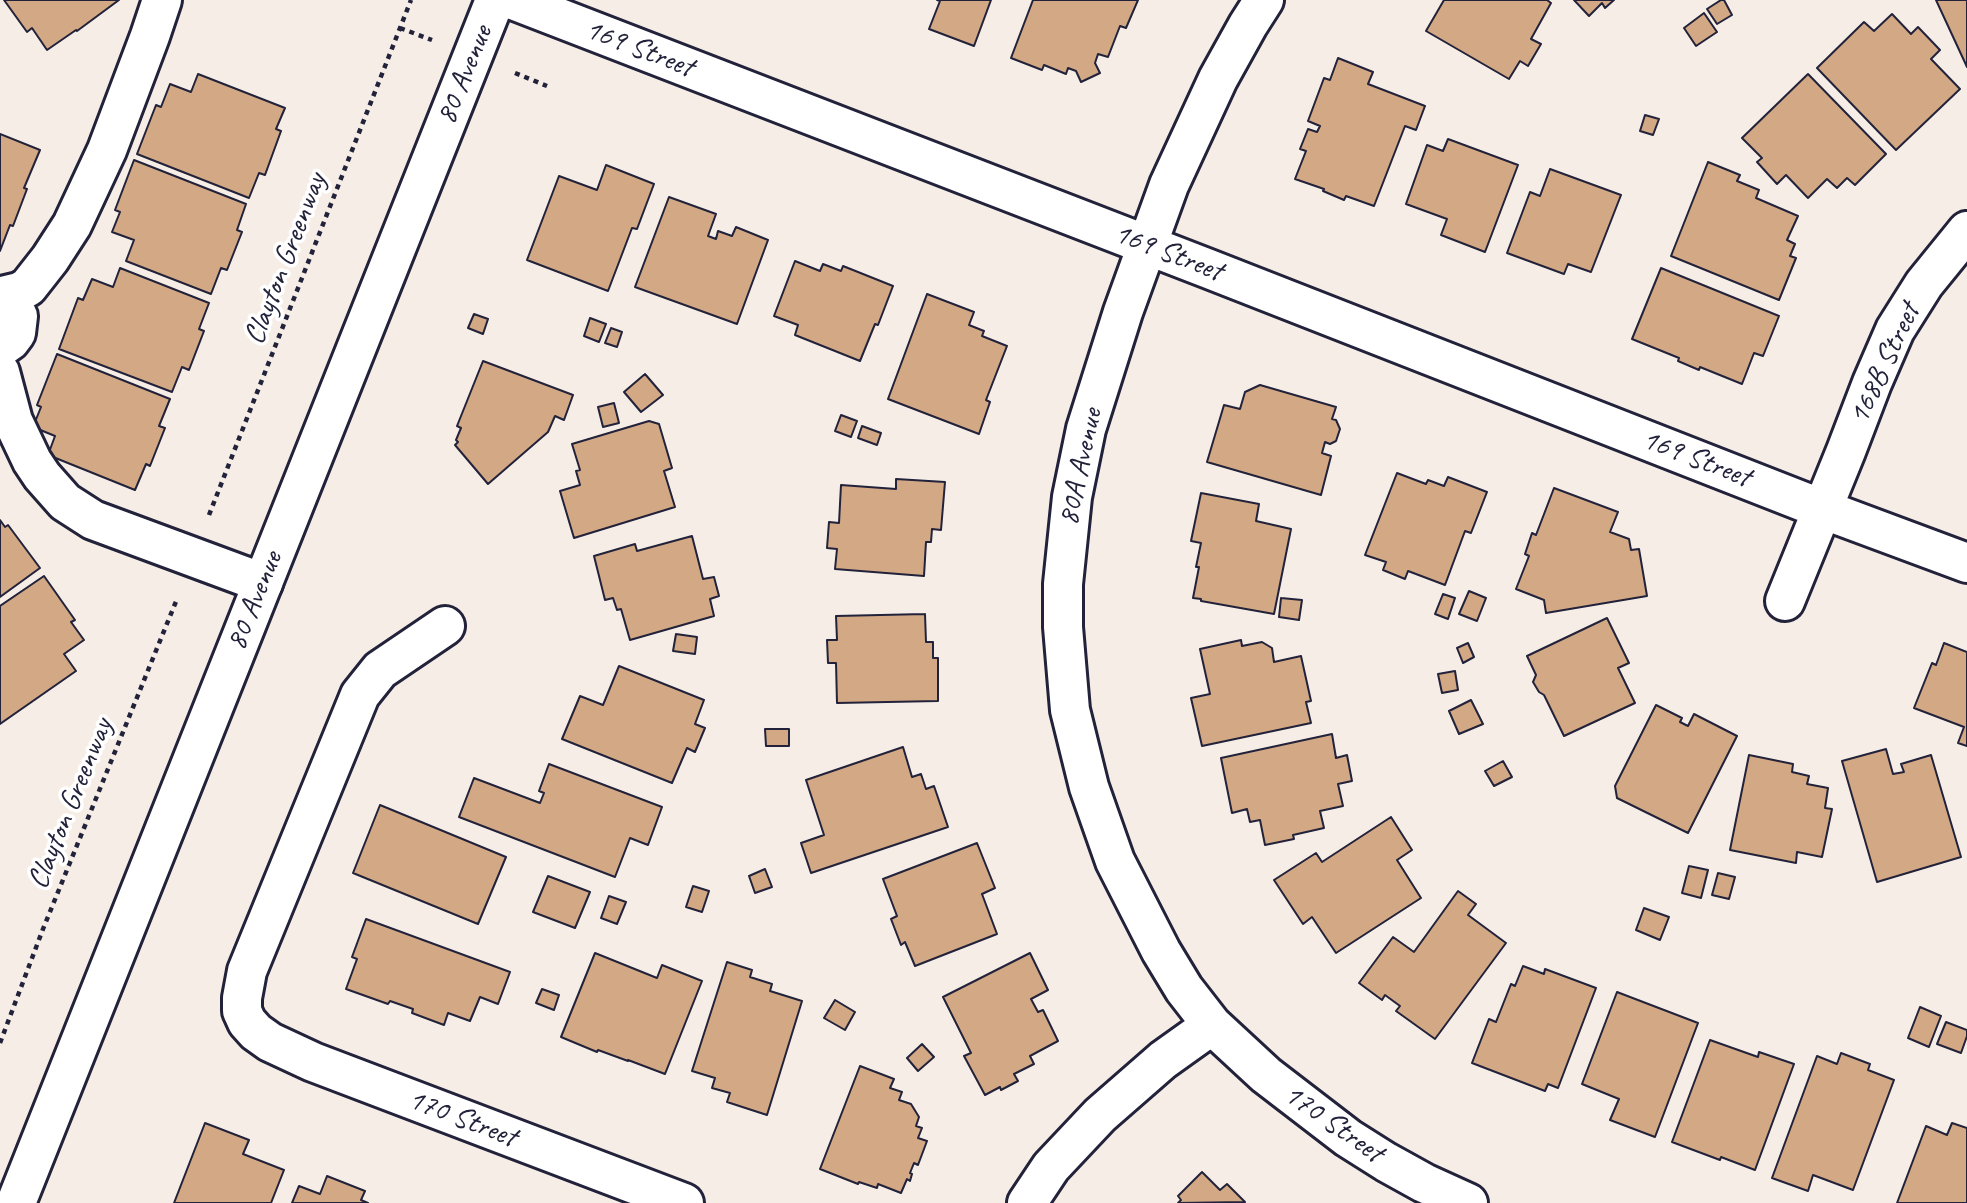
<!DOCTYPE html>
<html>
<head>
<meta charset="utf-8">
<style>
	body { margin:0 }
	canvas { display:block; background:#f6eee6 }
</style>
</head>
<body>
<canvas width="1967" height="1203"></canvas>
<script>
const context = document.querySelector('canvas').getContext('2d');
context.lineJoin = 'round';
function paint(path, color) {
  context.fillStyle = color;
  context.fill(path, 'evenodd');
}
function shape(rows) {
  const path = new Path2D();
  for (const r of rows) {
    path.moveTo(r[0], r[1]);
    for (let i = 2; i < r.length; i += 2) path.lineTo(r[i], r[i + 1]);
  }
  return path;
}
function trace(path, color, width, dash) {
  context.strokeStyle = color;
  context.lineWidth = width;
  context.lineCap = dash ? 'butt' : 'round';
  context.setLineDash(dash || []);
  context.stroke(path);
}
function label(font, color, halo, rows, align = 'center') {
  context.font = font + ' Caveat,sans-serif';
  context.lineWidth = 7;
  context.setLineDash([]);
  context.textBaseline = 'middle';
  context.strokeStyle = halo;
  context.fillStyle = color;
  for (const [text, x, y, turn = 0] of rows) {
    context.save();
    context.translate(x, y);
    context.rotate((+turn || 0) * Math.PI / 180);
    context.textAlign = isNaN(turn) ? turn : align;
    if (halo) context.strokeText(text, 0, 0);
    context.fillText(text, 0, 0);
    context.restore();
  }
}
const building = shape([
	[4,0,119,0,77,31,76,30,47,50,32,28,27,32,4,0],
	[937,0,991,0,974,46,929,29,940,1,937,0],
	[1033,0,1138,0,1126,28,1120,26,1108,57,1098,54,1095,63,1100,73,1081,82,1076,71,1068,68,1066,74,1044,65,1042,70,1011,58,1033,0],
	[1444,0,1547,0,1551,3,1531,39,1541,44,1528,66,1520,61,1509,79,1426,31,1444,0],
	[1574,0,1614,0,1605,8,1602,3,1589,16,1574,0],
	[1721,0,1724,0,1732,15,1717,24,1707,9,1721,0],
	[1936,0,1967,0,1967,67,1936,0],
	[1704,13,1717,32,1696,46,1684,28,1704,13],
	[1892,14,1911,34,1918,27,1940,50,1931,59,1960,89,1896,150,1817,68,1864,22,1874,31,1892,14],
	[1338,58,1373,72,1368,84,1425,106,1416,130,1405,126,1374,206,1346,196,1344,200,1323,191,1324,189,1295,179,1306,151,1300,149,1308,129,1317,132,1320,126,1308,121,1324,78,1330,80,1338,58],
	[198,74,285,108,276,129,281,131,265,175,259,173,249,198,137,154,156,105,161,107,170,84,191,92,198,74],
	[1808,74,1886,154,1855,185,1847,178,1837,188,1827,179,1808,198,1786,175,1777,184,1757,162,1762,158,1742,138,1808,74],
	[1645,115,1659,119,1653,135,1640,131,1645,115],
	[0,134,40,150,24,188,27,189,13,226,10,225,0,251,0,134],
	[1448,139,1518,165,1485,252,1441,235,1447,219,1406,204,1427,145,1443,151,1448,139],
	[134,160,246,204,237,230,242,232,227,270,221,268,211,294,126,261,134,240,112,232,120,212,115,210,134,160],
	[1708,162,1740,175,1737,181,1759,190,1756,198,1798,216,1787,240,1795,244,1790,256,1796,258,1779,300,1671,256,1708,162],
	[606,165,654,184,637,229,632,228,608,291,527,260,559,176,597,190,606,165],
	[1550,169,1621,195,1591,272,1568,264,1564,274,1507,253,1530,192,1540,196,1550,169],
	[669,197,716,214,708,236,716,239,718,231,732,236,736,227,768,240,737,324,635,287,669,197],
	[795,261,820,271,823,264,841,271,843,266,893,286,878,325,875,324,860,361,795,335,798,325,774,316,795,261],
	[120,268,209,303,199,329,204,331,189,370,182,367,172,392,59,349,78,298,83,300,92,279,113,287,120,268],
	[1661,268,1779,316,1763,356,1754,353,1742,384,1700,367,1699,370,1678,361,1679,358,1632,339,1661,268],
	[927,294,974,312,969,325,984,331,982,336,1007,346,986,400,990,402,979,434,888,399,927,294],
	[474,314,488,319,483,334,468,328,474,314],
	[590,318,606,324,599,342,584,336,590,318],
	[611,328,622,332,617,347,605,343,611,328],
	[57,354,170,399,159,426,165,428,150,466,146,464,135,490,48,455,55,436,33,427,41,407,37,405,57,354],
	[483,361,573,395,564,420,555,416,548,432,488,484,455,445,458,442,456,440,461,428,457,426,483,361],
	[645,374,663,395,641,412,624,392,645,374],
	[1260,385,1336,407,1332,419,1336,420,1340,429,1336,441,1330,444,1325,442,1322,453,1331,456,1321,495,1207,462,1224,405,1240,409,1245,392,1260,385],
	[614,403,619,423,603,427,598,407,614,403],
	[841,415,857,421,851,437,835,431,841,415],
	[649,421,659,424,672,468,664,471,675,507,574,538,560,491,580,485,576,471,580,470,572,444,649,421],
	[862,426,881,433,877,445,858,438,862,426],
	[1397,473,1426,484,1428,480,1444,486,1448,477,1487,492,1471,533,1465,531,1445,585,1408,571,1405,579,1383,570,1386,562,1365,555,1397,473],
	[896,479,945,482,941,530,932,529,931,542,926,542,924,576,835,569,837,549,827,548,829,522,839,523,841,485,896,489,896,479],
	[1554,488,1618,512,1610,532,1629,539,1631,550,1639,549,1647,596,1546,613,1544,600,1516,589,1529,556,1525,554,1532,533,1536,535,1554,488],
	[1201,493,1259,504,1256,521,1291,529,1274,614,1201,601,1201,599,1193,598,1199,567,1196,567,1201,543,1191,541,1201,493],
	[0,520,5,527,8,525,40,568,0,597,0,520],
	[692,536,703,579,714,577,719,596,710,599,714,616,630,640,621,609,617,610,613,598,605,600,594,556,635,544,637,551,692,536],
	[44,576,75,620,71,622,84,640,64,654,76,671,0,724,0,606,44,576],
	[1469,591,1486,598,1477,621,1459,614,1469,591],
	[1443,594,1455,598,1448,619,1435,614,1443,594],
	[1281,598,1302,600,1299,620,1279,617,1281,598],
	[925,614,926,642,933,642,933,658,938,658,938,701,837,703,836,663,828,663,827,640,837,640,836,616,925,614],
	[1607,618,1629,663,1618,668,1635,703,1564,736,1544,695,1539,692,1533,682,1536,675,1527,656,1607,618],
	[676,634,697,637,695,654,673,651,676,634],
	[1241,640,1242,646,1262,642,1272,648,1274,662,1301,656,1311,701,1306,702,1311,723,1202,746,1191,698,1210,694,1200,649,1241,640],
	[1468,643,1474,657,1463,663,1457,648,1468,643],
	[1944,643,1967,652,1967,746,1958,743,1964,727,1914,708,1932,663,1936,665,1944,643],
	[619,666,704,700,695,724,705,728,695,752,687,748,672,783,562,739,580,696,603,705,619,666],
	[1455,671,1458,690,1442,693,1438,674,1455,671],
	[1471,700,1483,724,1459,734,1449,711,1471,700],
	[1656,705,1682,718,1680,722,1688,726,1694,714,1737,736,1688,833,1617,798,1615,786,1656,705],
	[765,729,789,729,789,746,766,746,765,729],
	[1332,734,1336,758,1347,755,1352,781,1338,784,1343,806,1320,811,1324,828,1293,835,1294,839,1265,845,1260,820,1250,822,1247,809,1232,813,1221,758,1332,734],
	[903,747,912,777,921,774,926,789,934,786,948,827,811,873,801,843,824,835,806,780,903,747],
	[1886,749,1893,774,1904,772,1901,764,1931,755,1961,857,1877,882,1842,761,1886,749],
	[1749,755,1793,764,1792,772,1809,776,1807,784,1828,788,1825,808,1832,809,1822,857,1797,852,1796,863,1730,850,1749,755],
	[1503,761,1512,777,1494,786,1485,771,1503,761],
	[549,764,662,807,648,845,630,838,615,877,459,817,474,778,540,803,544,793,539,791,549,764],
	[380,805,506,857,478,924,353,873,380,805],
	[1391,817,1412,850,1397,860,1421,898,1336,953,1312,917,1303,924,1274,880,1316,853,1322,862,1391,817],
	[977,843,995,888,982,894,997,934,915,966,905,942,901,945,891,919,897,916,883,879,977,843],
	[1689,866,1708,870,1701,898,1682,893,1689,866],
	[765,869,772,887,755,893,749,876,765,869],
	[1718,873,1735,877,1729,899,1712,895,1718,873],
	[548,876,590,892,575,928,533,912,548,876],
	[693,886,709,891,702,912,686,907,693,886],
	[1458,891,1476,904,1468,915,1506,943,1435,1039,1396,1011,1400,1006,1385,995,1382,1000,1359,983,1393,937,1414,952,1458,891],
	[609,896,626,902,617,924,601,918,609,896],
	[1644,908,1669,917,1660,940,1636,930,1644,908],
	[366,919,510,972,498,1004,480,997,470,1021,448,1013,444,1025,412,1013,413,1009,390,1001,388,1004,346,989,357,959,352,957,366,919],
	[595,953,657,978,662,965,702,981,665,1074,628,1060,628,1061,598,1050,597,1052,561,1037,595,953],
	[1030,953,1048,990,1031,999,1038,1012,1043,1010,1058,1041,1030,1056,1034,1064,1014,1074,1018,1081,1001,1090,1000,1087,985,1095,964,1056,971,1053,943,997,1030,953],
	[727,962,752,970,750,977,772,984,770,991,802,1001,767,1115,727,1102,730,1093,712,1088,715,1078,692,1071,727,962],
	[1523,966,1544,974,1545,969,1596,988,1558,1088,1548,1084,1545,1091,1472,1063,1489,1019,1496,1022,1511,984,1515,986,1523,966],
	[542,989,559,995,554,1010,536,1003,542,989],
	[1617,992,1698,1023,1655,1137,1610,1120,1619,1099,1582,1084,1617,992],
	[835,1000,855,1012,845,1030,824,1018,835,1000],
	[1920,1007,1941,1016,1929,1047,1908,1038,1920,1007],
	[1946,1022,1967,1030,1967,1036,1961,1053,1937,1044,1946,1022],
	[1710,1040,1758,1057,1759,1052,1794,1064,1755,1170,1721,1157,1720,1160,1672,1142,1710,1040],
	[922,1044,934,1057,918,1071,907,1058,922,1044],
	[1841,1053,1870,1064,1868,1070,1894,1080,1853,1190,1813,1175,1808,1191,1772,1178,1817,1056,1837,1064,1841,1053],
	[860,1066,894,1079,890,1088,902,1092,899,1100,911,1104,919,1117,916,1126,922,1128,918,1138,927,1141,918,1165,914,1163,910,1173,912,1174,910,1181,907,1179,901,1193,878,1184,877,1188,859,1182,858,1184,820,1169,860,1066],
	[205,1123,249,1140,243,1154,284,1170,271,1203,174,1203,205,1123],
	[1952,1123,1967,1128,1967,1203,1897,1203,1926,1126,1947,1135,1952,1123],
	[1202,1172,1220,1190,1227,1184,1245,1202,1178,1203,1181,1200,1178,1196,1202,1172],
	[327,1176,365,1191,361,1200,368,1203,292,1203,299,1186,320,1194,327,1176]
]);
const path = shape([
	[400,28,432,40],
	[515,73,547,86],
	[209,515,411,0],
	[0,1043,43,929,177,599]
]);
const minor = shape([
	[513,0,1209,269,1822,509,1967,563],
	[1264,0,1248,25,1218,79,1169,185,1123,312,1086,429,1072,497,1063,584,1063,627,1070,710,1089,787,1115,861,1161,951,1184,989,1212,1025,1266,1075,1348,1138,1386,1162,1424,1183,1468,1203],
	[0,296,9,301,18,316,16,333,10,341,0,348],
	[2,296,19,292,28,287,50,259,72,225,107,150,150,36,162,0],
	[0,372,13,421,32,461,42,476,65,502,93,520,263,583],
	[1785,601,1846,451,1872,383,1895,330,1924,284,1967,231],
	[445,626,380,670,360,695,247,971,242,998,242,1011,247,1022,256,1032,270,1042,313,1062,684,1203],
	[1027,1203,1051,1167,1100,1115,1163,1060,1212,1025]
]);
const major = shape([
	[16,1203,495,0]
]);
const streetNames = [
	["169 Street",639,49,21],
	["80 Avenue",465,75,-68],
	["169 Street",1168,253,21],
	["Clayton Greenway",286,259,-69],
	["168B Street",1885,364,-65],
	["169 Street",1696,459,21],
	["80A Avenue",1081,467,-78],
	["80 Avenue",255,601,-68],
	["Clayton Greenway",71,804,-68],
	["170 Street",462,1119,21],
	["170 Street",1333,1124,35]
];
paint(building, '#d3a884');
trace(building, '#22223b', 2);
trace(minor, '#22223b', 44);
trace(major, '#22223b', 44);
trace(path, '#22223b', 4.5, [5, 5]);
trace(minor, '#fff', 38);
trace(major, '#fff', 38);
label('30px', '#22223b', '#fff', streetNames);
</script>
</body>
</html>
